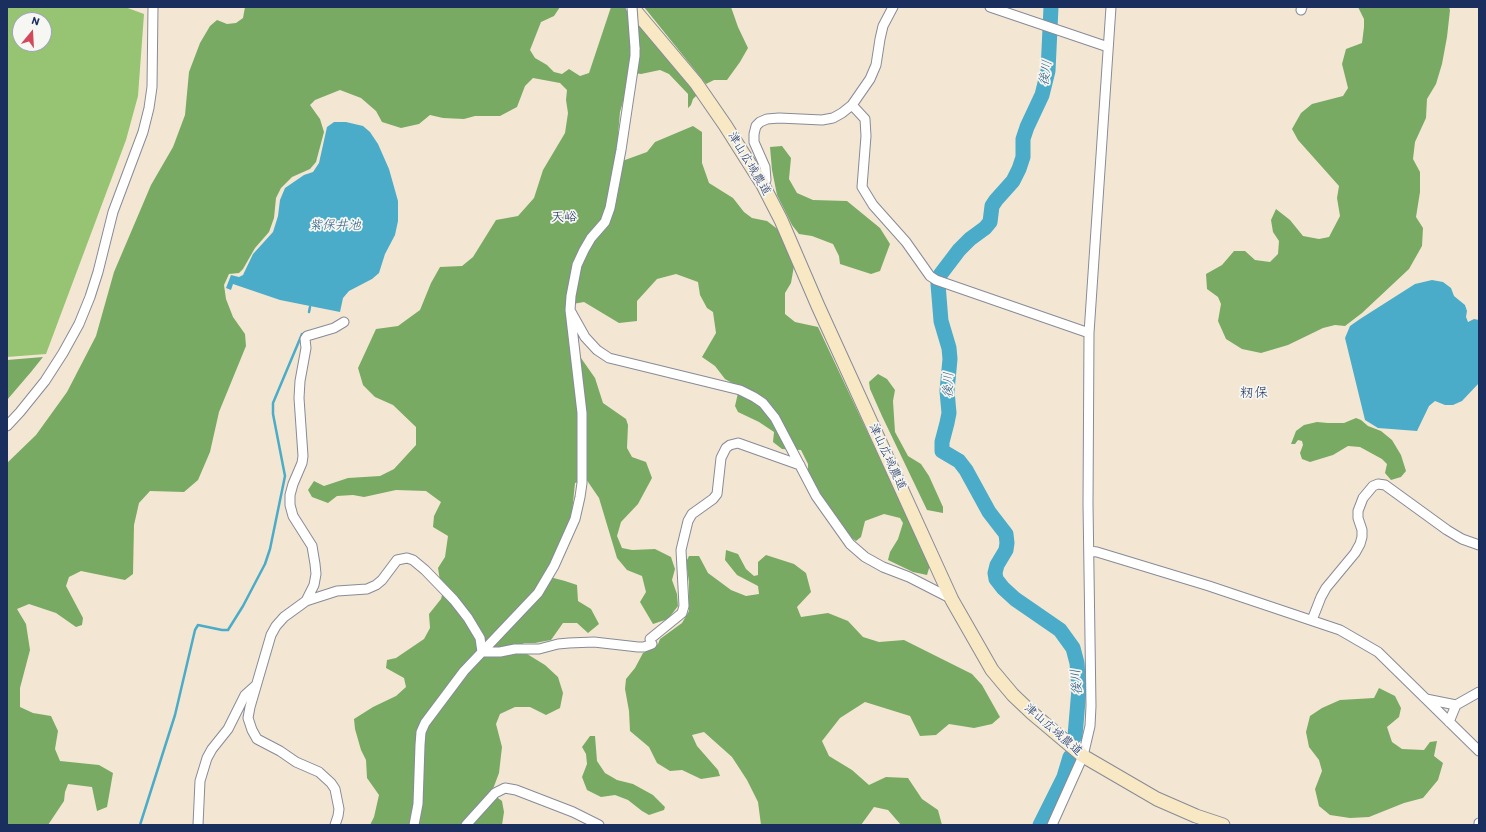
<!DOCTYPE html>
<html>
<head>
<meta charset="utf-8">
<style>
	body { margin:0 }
	#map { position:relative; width:1486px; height:832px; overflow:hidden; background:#f3e7d3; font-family:Itim,sans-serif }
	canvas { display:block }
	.frame { position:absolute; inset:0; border:8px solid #1b2f5e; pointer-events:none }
	.north { position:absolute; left:12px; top:12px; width:40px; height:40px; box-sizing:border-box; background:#f6f6f2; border:1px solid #9ea6b7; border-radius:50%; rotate:18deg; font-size:11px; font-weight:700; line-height:16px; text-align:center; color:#1b2f5e }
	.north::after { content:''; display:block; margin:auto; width:14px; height:18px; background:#d1495b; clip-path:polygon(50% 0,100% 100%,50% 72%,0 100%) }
</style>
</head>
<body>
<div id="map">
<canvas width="1486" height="832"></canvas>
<div class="frame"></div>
<div class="north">N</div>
</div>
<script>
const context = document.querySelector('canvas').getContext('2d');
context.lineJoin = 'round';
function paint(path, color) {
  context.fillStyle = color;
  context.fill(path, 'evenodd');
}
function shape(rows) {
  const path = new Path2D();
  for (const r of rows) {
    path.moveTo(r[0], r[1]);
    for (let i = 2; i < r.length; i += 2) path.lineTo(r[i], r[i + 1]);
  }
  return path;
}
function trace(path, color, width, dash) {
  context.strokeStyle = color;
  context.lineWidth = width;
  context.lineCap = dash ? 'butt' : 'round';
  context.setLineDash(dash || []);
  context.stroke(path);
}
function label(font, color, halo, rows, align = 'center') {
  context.font = font + ' Itim,"Klee One",sans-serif';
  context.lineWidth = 3.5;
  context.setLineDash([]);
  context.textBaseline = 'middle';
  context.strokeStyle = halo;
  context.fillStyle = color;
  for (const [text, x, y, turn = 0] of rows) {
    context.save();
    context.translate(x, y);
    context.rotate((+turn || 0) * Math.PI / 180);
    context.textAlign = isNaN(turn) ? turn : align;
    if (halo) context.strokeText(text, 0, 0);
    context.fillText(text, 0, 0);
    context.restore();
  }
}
const green = shape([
	[7,7,125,7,144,14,138,96,126,140,46,354,7,357],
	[20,20,44,20,44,44,20,44]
]);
const forest = shape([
	[245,7,560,7,554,16,541,22,530,50,535,58,547,65,554,72,562,74,569,69,580,76,589,73,611,7,625,7,697,95,693,99,691,105,688,108,688,94,669,74,660,70,641,74,628,72,627,88,620,112,616,159,625,160,647,152,655,142,693,126,702,132,702,163,709,183,733,198,744,212,752,218,767,221,780,231,795,260,791,283,785,293,785,314,795,322,818,327,930,565,927,575,913,572,888,560,890,552,898,539,903,523,900,518,884,514,865,521,861,537,856,541,845,533,822,500,808,473,808,464,801,450,782,449,773,442,774,432,759,422,738,412,735,406,738,393,734,384,725,379,715,366,702,357,716,333,713,312,707,308,700,295,698,282,676,274,657,279,637,301,637,321,619,323,584,302,567,305,569,346,581,358,595,378,603,403,626,419,628,425,627,448,632,457,646,462,652,478,638,504,621,522,617,536,622,548,632,550,655,549,671,557,675,569,672,580,677,594,678,606,668,619,653,624,640,602,646,592,642,576,627,570,617,558,599,498,586,479,575,483,572,513,561,548,546,576,565,581,577,585,578,601,591,609,599,624,588,633,577,623,563,623,551,640,535,643,523,643,527,654,545,665,558,677,563,693,560,708,546,715,530,707,515,707,500,714,496,724,502,747,499,773,493,789,494,795,502,801,504,812,502,825,370,825,374,817,379,795,367,778,366,760,361,750,355,729,354,719,373,707,396,696,406,687,404,678,386,668,387,660,396,658,424,639,430,628,429,614,441,599,444,588,440,581,438,568,445,557,448,536,433,527,434,516,441,502,426,491,396,490,364,497,353,495,337,496,328,503,312,497,308,490,314,481,324,486,348,478,380,476,394,469,416,445,416,427,393,405,375,397,363,385,358,368,376,329,398,326,420,310,431,283,440,267,462,266,473,257,496,220,518,216,534,198,543,170,565,133,568,113,566,100,567,90,560,83,533,78,525,86,517,107,500,116,475,116,464,119,443,118,430,115,419,124,401,128,382,122,376,111,361,98,340,90,315,100,310,105,320,119,324,132,316,162,310,169,292,177,281,188,276,198,274,218,269,232,255,248,243,269,239,273,229,274,224,285,226,299,233,317,245,334,246,346,219,412,210,452,198,480,184,492,150,491,139,503,134,525,133,574,125,580,81,571,69,577,66,586,83,618,82,625,76,627,56,613,29,604,17,609,26,624,30,650,20,688,20,707,33,713,51,716,58,731,55,749,60,761,99,765,113,773,107,807,97,811,92,787,68,784,65,792,64,801,48,825,7,825,7,463,36,435,67,392,96,336,114,272,151,185,173,147,185,115,189,72,200,43,210,26,217,20,227,24,236,23,243,18],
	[644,7,731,7,738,27,748,48,740,62,727,80,714,80,706,84],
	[1358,7,1449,7,1450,10,1447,37,1442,64,1436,84,1427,99,1426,118,1415,142,1413,159,1420,172,1420,192,1416,217,1423,228,1422,246,1409,269,1362,313,1345,326,1335,325,1323,328,1288,345,1261,353,1242,349,1226,339,1218,321,1221,304,1218,297,1207,289,1206,274,1222,265,1234,251,1245,251,1255,260,1270,262,1278,254,1279,241,1273,232,1271,220,1276,209,1290,220,1303,236,1319,239,1329,237,1340,216,1337,198,1339,186,1298,140,1292,129,1301,113,1312,104,1343,96,1348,88,1342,64,1346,49,1362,43,1364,27,1364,19],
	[782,146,791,158,789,179,797,193,813,200,847,201,880,228,890,244,880,271,871,274,840,264,839,256,833,244,812,236,799,234,792,225,777,195,772,170,770,147],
	[43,357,31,372,7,400,7,360],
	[878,374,887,379,895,390,893,401,895,432,908,456,921,464,929,476,943,507,943,513,927,510,882,416,870,389,869,382],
	[1356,418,1361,420,1368,426,1381,431,1392,440,1401,455,1406,471,1401,477,1391,480,1385,473,1387,464,1382,459,1360,447,1348,446,1333,455,1310,462,1302,459,1300,453,1303,445,1302,441,1298,440,1295,444,1291,444,1296,431,1304,425,1317,422,1328,423,1344,423],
	[726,550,738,554,746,569,754,576,758,575,758,562,766,555,794,564,806,573,811,592,797,607,801,617,828,613,848,621,863,637,879,642,904,640,972,674,982,685,1000,717,992,724,974,728,949,724,936,735,920,736,910,716,865,702,840,718,822,741,829,756,852,770,869,785,886,777,908,778,922,799,938,810,942,825,901,825,888,810,874,807,861,825,761,825,758,802,747,780,732,757,704,732,692,735,697,746,718,770,720,776,701,779,682,770,670,771,657,763,649,747,630,731,629,711,625,689,626,679,635,668,643,653,658,644,660,639,682,623,689,611,689,582,686,562,689,556,699,556,708,573,731,590,746,596,759,594,758,586,737,575,725,560],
	[1379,688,1395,696,1401,708,1399,717,1387,727,1392,742,1402,749,1424,750,1430,742,1437,741,1434,756,1443,763,1438,780,1423,798,1404,803,1369,817,1350,818,1330,815,1319,806,1315,789,1322,771,1319,760,1309,747,1306,732,1310,716,1322,708,1340,700,1374,698],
	[590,736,595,736,597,761,605,773,617,780,633,784,653,795,665,807,664,810,649,815,642,811,628,800,615,795,601,797,587,790,582,777,587,764,586,754,582,747]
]);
const water = shape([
	[334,122,346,122,363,126,370,132,378,144,389,169,398,201,398,221,395,235,385,254,379,273,372,279,349,291,343,298,340,312,280,300,233,284,231,290,226,288,231,275,239,277,243,275,253,254,273,232,278,216,280,200,285,188,304,175,313,172,319,163,327,127],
	[1432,280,1443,282,1451,288,1454,296,1465,305,1467,311,1466,317,1468,322,1474,319,1479,320,1479,383,1462,401,1453,405,1445,405,1435,401,1429,406,1417,431,1378,428,1365,420,1345,338,1350,326,1360,319,1415,284]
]);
const stream = shape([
	[309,312,310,307],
	[140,825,175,715,195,630,198,625,222,630,228,630,243,606,265,564,270,549,285,476,273,414,273,403,302,334]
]);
const river = shape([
	[1051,7,1048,71,1042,95,1027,127,1023,139,1023,157,1019,169,1013,181,996,200,992,206,990,222,985,228,970,239,959,250,940,275,938,284,941,321,949,348,950,359,947,391,949,413,947,423,942,442,942,451,959,461,966,470,989,512,1006,534,1007,543,1006,550,997,565,995,573,996,579,1003,588,1015,599,1060,630,1073,648,1077,663,1079,689,1075,736],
	[1040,825,1064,777,1070,757]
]);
const street = shape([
	[990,7,1108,47],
	[1301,10,1302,7],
	[852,105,865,119,866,136,862,187,873,205,906,242,930,276,936,280,1089,333],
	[763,185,766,180,765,167,754,142,754,134,756,126,760,122,767,119,779,118,822,120,833,118,842,113,852,105,870,79,876,65,880,39,883,26,893,7],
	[571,312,585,337,597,350,609,358,740,390,754,397,763,403,775,418,816,496,850,544,865,557,883,567,909,577,952,599],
	[7,426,20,412,45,381,63,353,79,324,90,297,98,272,113,212,143,132,149,108,152,87,153,7],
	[1089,551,1097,552,1209,586,1340,630,1378,652,1479,751],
	[306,601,314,585,316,574,315,564,312,546,293,516,290,505,290,495,293,484,302,463,303,456,299,398,300,381,306,348,305,339,307,336,334,328,344,322],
	[1312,620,1321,597,1326,588,1355,553,1360,544,1362,537,1362,530,1358,518,1358,511,1363,498,1373,486,1378,484,1385,485,1447,530,1462,539,1479,545],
	[650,639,682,613,684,606,681,550,688,521,692,514,713,499,717,494,721,458,726,448,730,445,738,443,800,465],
	[482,652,500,652,515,649,539,649,558,644,569,643,594,642,638,647,644,647,652,644],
	[1426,699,1456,705],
	[1449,722,1456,705,1479,692],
	[198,825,200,781,207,758,212,749,228,729,245,695,255,686],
	[335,825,338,816,339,809,335,789,331,783,319,772,296,762,280,751,257,739,252,730,248,718,250,707,271,635,276,626,284,617,306,601,337,591,367,589,376,585,382,580,397,560,407,558,413,560,425,570,454,600,468,618,480,638,482,652],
	[414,825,418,804,420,745,421,732,425,723,464,671,538,593,554,566,575,519,580,497,582,483,582,413,570,310,571,296,577,265,584,250,591,238,605,222,610,208,621,150,635,56,635,48],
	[466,825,495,793,505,788,516,790,573,812,599,825],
	[1052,825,1083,756,1090,726,1091,706,1088,504,1089,333,1111,7],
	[1479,825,1479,823]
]);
const secondary = shape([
	[632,7,696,83,725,125,763,185,781,220,818,306,952,600,992,670,1013,695,1032,713,1083,756,1157,799,1196,816,1223,825]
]);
const streetBridge = shape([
	[632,7,635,48]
]);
const streetNames = [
	["津山広域農道",749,164,59],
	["津山広域農道",887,457,65],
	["津山広域農道",1053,730,41]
];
const waterNames = [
	["後川",1046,73,-81],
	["紫保井池",335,226],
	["後川",949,385,-88],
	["後川",1077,682,-94]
];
const neighbourhoodNames = [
	["天峪",564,218]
];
const quarterNames = [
	["籾保",1254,393]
];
paint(green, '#96c472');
paint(forest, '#78aa64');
paint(water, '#4aacc9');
trace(stream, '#4aacc9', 2.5);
trace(river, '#4aacc9', 15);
trace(street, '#878b98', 11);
trace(secondary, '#878b98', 15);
trace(street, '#fff', 9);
trace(secondary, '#f8e8c3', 13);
trace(streetBridge, '#878b98', 11, []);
trace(streetBridge, '#fff', 9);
label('12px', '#1b2f5e', '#f6f6f2', streetNames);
label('italic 13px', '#2b5b83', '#f6f6f2', waterNames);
label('13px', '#1b2f5e', '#f6f6f2', neighbourhoodNames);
label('14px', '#1b2f5e', '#f6f6f2', quarterNames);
</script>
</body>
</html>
